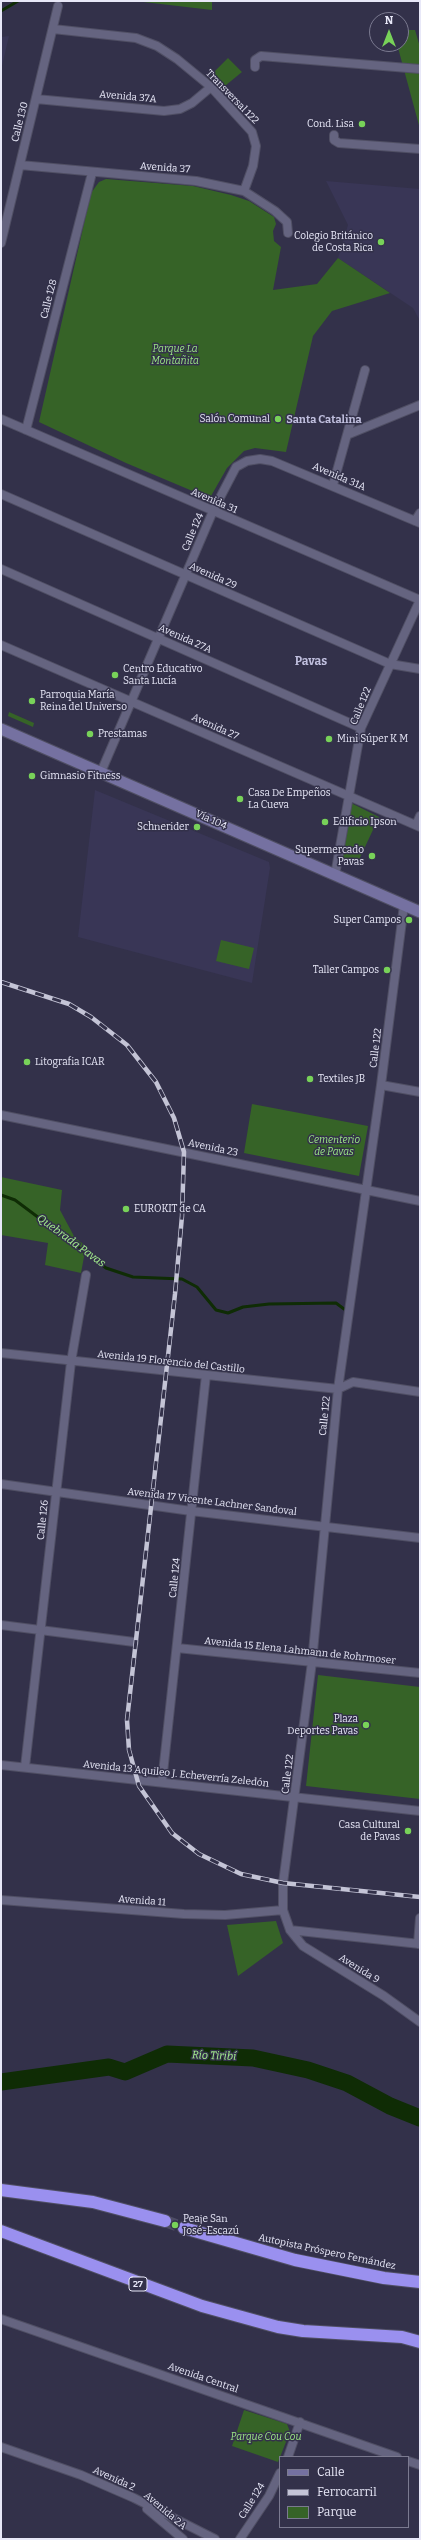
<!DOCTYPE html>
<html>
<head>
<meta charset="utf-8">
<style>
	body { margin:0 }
	#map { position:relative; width:421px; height:2540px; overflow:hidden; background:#33314a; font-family:Bitter,serif }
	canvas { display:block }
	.frame { position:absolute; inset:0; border:2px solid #e8e8f8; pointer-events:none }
	.legend { position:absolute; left:279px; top:2456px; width:130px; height:72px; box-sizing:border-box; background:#33314a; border:1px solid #7b7a90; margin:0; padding:5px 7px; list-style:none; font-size:12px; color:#e8e8f8 }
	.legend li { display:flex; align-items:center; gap:8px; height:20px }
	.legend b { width:20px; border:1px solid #7b7a90 }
	.north { position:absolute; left:369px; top:12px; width:40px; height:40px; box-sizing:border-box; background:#33314a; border:1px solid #7b7a90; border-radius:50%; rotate:0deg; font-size:11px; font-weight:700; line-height:16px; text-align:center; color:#e8e8f8 }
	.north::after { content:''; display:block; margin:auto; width:14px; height:18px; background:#78d259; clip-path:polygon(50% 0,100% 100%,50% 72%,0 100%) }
</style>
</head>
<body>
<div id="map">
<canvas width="421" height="2540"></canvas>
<div class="frame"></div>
<ul class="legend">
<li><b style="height:5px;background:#7571a1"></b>Calle</li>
<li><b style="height:5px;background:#c4c4d6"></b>Ferrocarril</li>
<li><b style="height:11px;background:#366327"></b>Parque</li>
</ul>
<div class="north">N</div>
</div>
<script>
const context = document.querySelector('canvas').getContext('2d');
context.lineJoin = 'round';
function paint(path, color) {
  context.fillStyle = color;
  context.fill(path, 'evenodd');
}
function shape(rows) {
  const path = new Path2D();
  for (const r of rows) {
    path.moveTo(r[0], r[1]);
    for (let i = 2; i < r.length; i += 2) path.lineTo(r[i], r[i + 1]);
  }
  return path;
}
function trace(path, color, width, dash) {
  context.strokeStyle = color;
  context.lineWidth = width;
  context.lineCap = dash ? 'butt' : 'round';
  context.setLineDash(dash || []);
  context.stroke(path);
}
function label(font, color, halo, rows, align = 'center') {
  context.font = font + ' Bitter,serif';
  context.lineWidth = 3;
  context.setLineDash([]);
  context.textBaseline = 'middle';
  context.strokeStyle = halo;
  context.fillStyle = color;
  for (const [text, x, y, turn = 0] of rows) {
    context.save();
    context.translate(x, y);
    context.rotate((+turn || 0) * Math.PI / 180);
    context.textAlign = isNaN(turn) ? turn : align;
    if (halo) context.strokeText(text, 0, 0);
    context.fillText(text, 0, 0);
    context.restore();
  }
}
const built = shape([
	[9,36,1,70,1,37],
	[326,181,420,189,420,321,413,308,338,258,348,225],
	[95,790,269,862,270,868,252,983,78,937]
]);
const green = shape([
	[135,1,212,1,212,10],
	[401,30,415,30,420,47,420,129,397,44,401,44],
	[228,58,242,72,220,90,207,79],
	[106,179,193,186,231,195,249,201,274,217,276,224,273,231,274,241,281,247,273,290,317,284,338,258,390,293,332,311,313,336,286,452,255,448,244,451,227,468,211,496,202,495,126,463,39,422,91,193,99,182],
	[9,712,34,723,33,727,8,716],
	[351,803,379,817,357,864,341,857],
	[221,940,254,948,249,969,216,961],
	[252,1104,368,1126,359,1176,244,1153],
	[1,1177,62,1190,60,1210,75,1238,86,1246,81,1273,45,1265,48,1243,1,1235],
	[318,1675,420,1687,420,1799,306,1786],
	[276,1921,283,1943,238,1976,227,1925],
	[244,2410,287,2424,290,2432,278,2462,232,2446]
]);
const stream = shape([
	[1,11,18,1],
	[1,1195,15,1200,106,1268,133,1277,182,1279,197,1287,216,1310,228,1313,243,1307,269,1304,336,1303,344,1309]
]);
const river = shape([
	[1,2082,109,2067,125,2072,167,2054,253,2058,308,2070,347,2083,390,2106,420,2118]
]);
const highwayTunnel = shape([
	[165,2221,184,2228]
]);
const street = shape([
	[53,29,136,38,157,46,177,59,211,87,252,132,256,146,253,166,244,191],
	[255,67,255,60,261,56,420,69],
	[36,99,164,111,180,109,192,103,211,87],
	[334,135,334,140,339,143,420,149],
	[20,165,196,181,244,191,275,211,287,222,288,233],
	[1,243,58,6],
	[1,419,420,600],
	[26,430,92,173],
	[349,434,420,405],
	[333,485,365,370],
	[1,494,390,664,420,669],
	[415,521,420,513],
	[1,569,361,728],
	[1,645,420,827],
	[101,772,213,511,236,467,247,461,260,459,272,461,420,523],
	[416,825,420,816],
	[335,875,361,728,420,600],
	[404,905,381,1085,338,1389,312,1662,283,1883,283,1910,290,1930,303,1946,384,1996,420,2022],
	[381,1085,420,1092],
	[1,1115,420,1201],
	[1,1353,338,1389,353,1382,420,1392],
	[1,1484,191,1511,420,1538],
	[1,1625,134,1642],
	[177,1648,420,1673],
	[1,1765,420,1811],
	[25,1767,71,1362,86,1275],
	[162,1782,206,1375],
	[1,1900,184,1914,225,1915,283,1910],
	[290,1930,420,1944],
	[418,1944,420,1918],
	[1,2319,397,2457],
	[1,2447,81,2475,134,2498,215,2539],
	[288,2457,300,2422],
	[408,2461,420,2465],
	[147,2509,183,2539],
	[240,2539,269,2496,280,2473]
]);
const secondary = shape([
	[1,729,420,912]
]);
const highway = shape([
	[1,2190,93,2202,165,2221],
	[184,2228,295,2260,384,2278,420,2282],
	[1,2231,202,2306,278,2327,303,2331,402,2337,420,2342]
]);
const rail = shape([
	[1,982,69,1004,91,1017,127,1045,156,1082,174,1118,184,1152,182,1216,175,1294,127,1720,129,1750,139,1786,172,1833,199,1854,241,1874,283,1883,420,1897]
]);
const markers = [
	[362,124,4,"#78d259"],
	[381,242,4,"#78d259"],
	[278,419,4,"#78d259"],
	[115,675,4,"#78d259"],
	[32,701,4,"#78d259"],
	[90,734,4,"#78d259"],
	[329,739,4,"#78d259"],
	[32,776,4,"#78d259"],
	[240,799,4,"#78d259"],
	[325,822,4,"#78d259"],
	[197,827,4,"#78d259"],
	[372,856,4,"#78d259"],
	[409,920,4,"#78d259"],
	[387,970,4,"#78d259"],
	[27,1062,4,"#78d259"],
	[310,1079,4,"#78d259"],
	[126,1209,4,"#78d259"],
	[366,1725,4,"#78d259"],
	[408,1831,4,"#78d259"],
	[175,2225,4,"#78d259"]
];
const shields = [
	[138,2284,18]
];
const shieldNames = [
	["27",138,2284]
];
const streetNames = [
	["Avenida 37A",128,97,5],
	["Transversal 122",232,97,46],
	["Calle 130",20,122,-76],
	["Avenida 37",165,168,4],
	["Calle 128",49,299,-76],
	["Avenida 31A",339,477,23],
	["Avenida 31",214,501,23],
	["Calle 124",193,532,-67],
	["Avenida 29",213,576,24],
	["Avenida 27A",185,639,24],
	["Calle 122",361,706,-68],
	["Avenida 27",215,727,24],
	["Vía 104",211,820,24],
	["Calle 122",376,1048,-83],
	["Avenida 23",213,1148,12],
	["Avenida 19 Florencio del Castillo",171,1362,6],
	["Calle 122",325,1416,-84],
	["Avenida 17 Vicente Lachner Sandoval",212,1502,7],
	["Calle 126",43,1520,-84],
	["Calle 124",175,1578,-84],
	["Avenida 15 Elena Lahmann de Rohrmoser",300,1651,6],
	["Avenida 13 Aquileo J. Echeverría Zeledón",176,1774,6],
	["Calle 122",288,1774,-83],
	["Avenida 11",142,1901,4],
	["Avenida 9",359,1969,32],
	["Autopista Próspero Fernández",327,2252,12],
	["Avenida Central",203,2378,19],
	["Avenida 2",114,2479,24],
	["Calle 124",252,2501,-58],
	["Avenida 2A",165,2511,40]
];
const poiNames = [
	["Cond. Lisa",354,124,"right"],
	["Colegio Británico",373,236,"right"],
	["de Costa Rica",373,248,"right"],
	["Salón Comunal",270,419,"right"],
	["Centro Educativo",123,669],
	["Santa Lucía",123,681],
	["Parroquia María",40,695],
	["Reina del Universo",40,707],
	["Prestamas",98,734],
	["Mini Súper K M",337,739],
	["Gimnasio Fitness",40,776],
	["Casa De Empeños",248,793],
	["La Cueva",248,805],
	["Edificio Ipson",333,822],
	["Schnerider",189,827,"right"],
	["Supermercado",364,850,"right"],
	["Pavas",364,862,"right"],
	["Super Campos",401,920,"right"],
	["Taller Campos",379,970,"right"],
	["Litografia ICAR",35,1062],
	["Textiles JB",318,1079],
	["EUROKIT de CA",134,1209],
	["Plaza",358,1719,"right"],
	["Deportes Pavas",358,1731,"right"],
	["Casa Cultural",400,1825,"right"],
	["de Pavas",400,1837,"right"],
	["Peaje San",183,2219],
	["José-Escazú",183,2231]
];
const parkNames = [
	["Parque La",175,349],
	["Montañita",175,361],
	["Cementerio",334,1140],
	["de Pavas",334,1152],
	["Parque Cou Cou",266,2437]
];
const neighbourhoodNames = [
	["Santa Catalina",324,420]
];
const waterNames = [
	["Quebrada Pavas",71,1241,36],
	["Río Tiribí",214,2056,2]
];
const quarterNames = [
	["Pavas",311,662]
];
paint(built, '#393656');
paint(green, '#366327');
trace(stream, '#0f2c05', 3);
trace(river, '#0f2c05', 17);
trace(highwayTunnel, '#4e4c64', 12, [12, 6]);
trace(street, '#504f64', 10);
trace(secondary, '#504f64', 13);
trace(highway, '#504f64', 14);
trace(street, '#656480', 8);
trace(secondary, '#7571a1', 11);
trace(highway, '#9a90ef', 12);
trace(rail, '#c4c4d6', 4.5);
trace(rail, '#33314a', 3, [9]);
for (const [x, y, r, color] of markers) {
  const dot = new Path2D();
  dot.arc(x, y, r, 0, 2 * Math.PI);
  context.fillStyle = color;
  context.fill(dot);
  trace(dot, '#33314a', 1.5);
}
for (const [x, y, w] of shields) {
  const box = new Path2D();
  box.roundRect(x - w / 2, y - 7, w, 14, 3);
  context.fillStyle = '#33314a';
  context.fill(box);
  trace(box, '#e8e8f8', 1);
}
label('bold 9px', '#e8e8f8', null, shieldNames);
label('10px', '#e8e8f8', '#33314a', streetNames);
label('10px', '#e8e8f8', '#33314a', poiNames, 'left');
label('italic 10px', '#9de985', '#33314a', parkNames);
label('bold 11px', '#c0bfde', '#33314a', neighbourhoodNames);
label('italic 11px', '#a6f28e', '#33314a', waterNames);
label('bold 12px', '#c0bfde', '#33314a', quarterNames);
</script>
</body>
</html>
